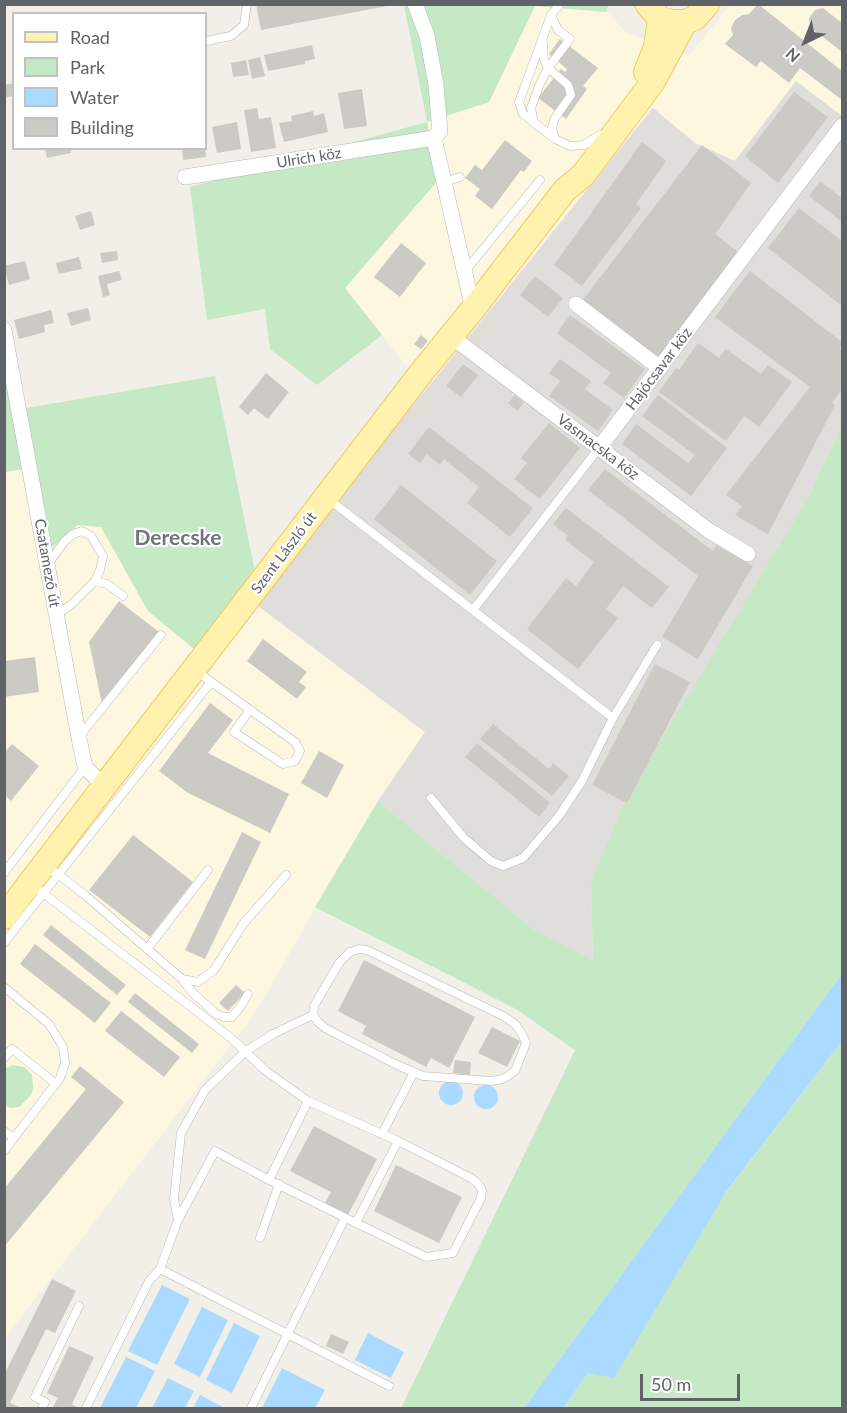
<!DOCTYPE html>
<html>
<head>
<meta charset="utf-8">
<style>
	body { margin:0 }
	#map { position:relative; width:847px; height:1413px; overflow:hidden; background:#f1efe8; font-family:Lato,sans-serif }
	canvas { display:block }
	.frame { position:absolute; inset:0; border:6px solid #5f6368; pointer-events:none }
	.legend { position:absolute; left:12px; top:12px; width:195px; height:138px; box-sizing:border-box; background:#fff; border:2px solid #bfc1c3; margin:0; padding:8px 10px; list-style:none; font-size:18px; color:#5f6368 }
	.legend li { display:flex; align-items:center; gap:12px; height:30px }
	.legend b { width:30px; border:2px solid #bfc1c3 }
	.north { position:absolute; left:775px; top:12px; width:60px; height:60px; -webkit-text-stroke:4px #fff; paint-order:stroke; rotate:223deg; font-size:16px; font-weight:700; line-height:24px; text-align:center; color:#5f6368 }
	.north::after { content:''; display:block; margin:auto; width:21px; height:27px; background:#5f6368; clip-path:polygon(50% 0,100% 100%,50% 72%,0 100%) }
	.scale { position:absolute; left:640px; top:1374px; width:100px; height:27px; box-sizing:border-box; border:3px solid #5f6368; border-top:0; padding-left:8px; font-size:18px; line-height:21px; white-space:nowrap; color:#5f6368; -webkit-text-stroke:4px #fff; paint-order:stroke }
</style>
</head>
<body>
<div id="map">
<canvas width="847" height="1413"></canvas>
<div class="frame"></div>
<ul class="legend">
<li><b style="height:8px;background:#fff2af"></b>Road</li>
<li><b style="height:16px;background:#c5e8c5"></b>Park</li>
<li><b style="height:16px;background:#aadaff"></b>Water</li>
<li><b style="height:16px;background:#cccac5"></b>Building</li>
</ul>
<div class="north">N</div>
<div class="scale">50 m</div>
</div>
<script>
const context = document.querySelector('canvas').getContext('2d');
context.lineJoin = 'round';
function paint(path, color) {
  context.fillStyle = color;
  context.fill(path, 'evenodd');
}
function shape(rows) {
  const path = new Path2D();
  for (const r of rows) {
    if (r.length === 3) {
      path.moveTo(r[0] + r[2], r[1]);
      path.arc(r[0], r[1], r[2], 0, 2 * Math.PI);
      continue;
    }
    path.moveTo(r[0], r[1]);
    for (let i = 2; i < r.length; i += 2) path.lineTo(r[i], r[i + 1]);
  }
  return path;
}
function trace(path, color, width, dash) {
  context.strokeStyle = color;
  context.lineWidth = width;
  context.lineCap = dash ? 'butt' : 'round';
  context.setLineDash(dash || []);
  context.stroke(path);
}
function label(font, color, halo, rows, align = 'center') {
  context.font = font + ' Lato,sans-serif';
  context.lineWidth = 4.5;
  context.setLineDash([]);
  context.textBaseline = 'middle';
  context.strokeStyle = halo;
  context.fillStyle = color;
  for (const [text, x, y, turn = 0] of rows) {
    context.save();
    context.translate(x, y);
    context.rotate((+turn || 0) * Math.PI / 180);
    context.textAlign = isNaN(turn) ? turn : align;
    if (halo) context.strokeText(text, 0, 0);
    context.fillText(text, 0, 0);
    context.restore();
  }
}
const commercial = shape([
	[730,5,842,5,842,116,796,81,735,161,695,143,652,108,425,389,345,288,440,178,427,122,489,102,535,6,607,12,627,33,689,56],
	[24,469,41,558,78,524,101,527,148,611,245,596,425,732,378,801,253,1016,5,1338,4,472]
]);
const industrial = shape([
	[796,81,842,116,842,426,808,498,723,641,591,882,593,962,533,929,378,801,425,732,254,603,653,108,695,143,735,161]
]);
const green = shape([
	[404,5,608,5,607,12,535,6,489,102,427,122,440,178,345,288,382,335,317,385,270,349,265,309,207,320,190,187,427,122],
	[4,368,15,410,215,376,255,571,200,654,148,611,101,527,78,525,40,558,23,469,5,472],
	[842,426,842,974,524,1408,401,1408,575,1050,516,1009,315,907,378,801,533,929,593,961,591,882,627,797,808,498],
	[842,1041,842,1408,563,1408,588,1373],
	[12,1065,24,1067,32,1075,33,1088,31,1095,19,1107,10,1108,5,1105,4,1069]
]);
const water = shape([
	[842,974,842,1041,726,1192,614,1378,588,1373,563,1408,524,1408],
	[451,1093,12],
	[486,1097,12],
	[162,1285,190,1299,157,1365,128,1351],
	[202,1307,228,1320,200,1377,174,1364],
	[234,1323,260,1336,232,1393,206,1380],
	[368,1333,404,1352,391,1378,355,1360],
	[126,1357,155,1371,136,1408,100,1408],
	[282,1368,325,1390,315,1408,262,1408],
	[168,1378,194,1391,185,1408,152,1408],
	[200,1395,225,1408,193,1408]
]);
const building = shape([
	[256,4,387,4,387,6,261,30],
	[758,4,842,71,842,100,800,68,789,83,761,61,756,67,725,44,733,35,731,28,735,20,742,15,749,14],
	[823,8,842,23,842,52,810,27,809,18,815,10],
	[560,39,598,68,583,86,587,89,566,119,538,98,561,69,565,72,567,69,549,54],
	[312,45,315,59,305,61,305,64,268,71,264,55],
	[260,57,265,76,252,79,248,60],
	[246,60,249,75,233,77,231,63],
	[14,83,14,96,4,98,4,85],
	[362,89,367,126,344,129,338,93],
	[794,92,828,117,778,183,745,156],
	[257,108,259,119,271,117,276,148,251,152,244,110],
	[313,111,314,116,324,113,328,132,284,142,279,123,292,121,291,116],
	[237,122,241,149,217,153,212,127],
	[505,140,532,161,524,172,521,170,492,209,475,196,480,189,465,178,475,165,482,170],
	[642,142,666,161,636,204,641,208,582,286,554,265],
	[702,145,751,183,715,234,738,252,658,358,582,301],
	[45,148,70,148,71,153,47,158],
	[182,148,205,148,206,157,183,160],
	[820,181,842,198,842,222,809,196],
	[799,208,842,241,842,306,768,248],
	[91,211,95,225,80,230,75,216],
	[401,243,426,263,400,297,374,277],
	[117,251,118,260,102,263,100,253],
	[79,257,82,269,59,274,56,263],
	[25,261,30,279,9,285,4,266],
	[119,271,122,280,107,284,110,295,103,297,98,276],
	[750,271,842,342,840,348,842,350,842,389,832,403,835,405,768,534,735,515,742,506,726,495,810,387,715,317],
	[535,276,563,298,548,317,520,295],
	[88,308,91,320,71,326,67,313],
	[51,310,54,323,44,325,45,332,19,339,14,320],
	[570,315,645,369,624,398,603,383,611,373,557,333],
	[421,335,428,341,421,349,414,344],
	[698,343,719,358,726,349,761,374,768,365,792,382,759,427,744,416,726,441,659,392,676,368,679,370],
	[560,359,591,381,585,389,613,410,598,431,549,396,560,381,549,373],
	[463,364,478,375,461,397,446,386],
	[266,373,289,392,268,419,254,408,248,415,239,407],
	[515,395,524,403,517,411,508,403],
	[658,395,727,448,691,496,622,444,636,424,688,463,695,455,642,416],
	[549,423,580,448,540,499,514,479,527,463,521,458],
	[429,427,533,508,510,537,467,503,479,487,444,459,440,465,427,454,420,463,408,454],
	[605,469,713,551,716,545,753,566,698,659,662,637,698,576,588,490],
	[401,485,497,561,470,595,374,519],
	[566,508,669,587,652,608,623,586,606,609,618,618,578,669,527,629,566,578,576,586,594,562,565,540,568,536,553,524],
	[119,601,159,632,102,704,89,642],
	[263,639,307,672,299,682,306,687,297,699,247,661],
	[35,657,39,692,4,697,4,661],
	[655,664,690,682,627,803,592,785],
	[210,703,233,720,208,753,289,794,270,833,188,793,159,771],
	[493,724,549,769,553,763,569,776,552,796,480,739],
	[477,743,550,803,539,817,465,757],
	[12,744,39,766,11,801,4,795,4,753],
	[319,751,344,765,327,798,301,783],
	[242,832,261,842,205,959,185,950],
	[133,835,193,882,150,937,89,890],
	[51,925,126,985,117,995,43,935],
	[35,944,111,1003,95,1023,20,964],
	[364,960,475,1017,449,1068,431,1058,426,1067,362,1034,366,1026,338,1011],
	[236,985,245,993,228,1011,219,1003],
	[135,993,199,1044,192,1053,128,1002],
	[121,1011,180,1057,164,1077,105,1031],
	[492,1027,520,1041,507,1067,478,1053],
	[455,1060,471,1062,470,1075,453,1073],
	[80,1066,124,1102,4,1247,4,1189,86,1089,71,1077],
	[314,1126,377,1159,348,1215,325,1203,331,1192,290,1171],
	[396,1165,462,1197,439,1243,374,1211],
	[52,1279,76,1291,55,1333,46,1329,10,1403,22,1408,4,1408,4,1375],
	[331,1334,349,1342,343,1354,326,1346],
	[69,1346,94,1357,72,1404,78,1408,52,1408,58,1398,47,1393]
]);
const service = shape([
	[560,4,551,15,519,102,523,114,555,139,570,146,584,145,600,135],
	[206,41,231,36,244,25,247,4],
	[543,43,544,60,548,68,568,85,571,95,555,118,552,128,555,139],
	[534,123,531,108,539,86,548,68,570,39,558,30,551,15],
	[444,182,460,177],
	[466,270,540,180],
	[327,498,613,718],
	[48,564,64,542,73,534,82,531,91,536,103,556,100,570,95,581],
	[473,610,599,448],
	[56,615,72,604,95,581,107,584,123,596],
	[196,671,295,742,300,751,295,761,283,764,234,732,249,711],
	[79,737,161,635],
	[431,798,464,838,491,861,503,866,523,858,559,816,582,781,613,718,657,645],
	[45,867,58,874,86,896,182,979,198,982,214,970,243,924,286,875],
	[4,873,85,767],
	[34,886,186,1003,231,1038,266,1071,308,1101],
	[4,943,211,682],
	[147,949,208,870],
	[359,949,367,950,505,1017,516,1025,523,1036,526,1043,515,1071,503,1079,491,1081,423,1076,395,1064,325,1028,318,1022,313,1015,314,1006,339,963,350,952,359,949],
	[182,979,191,991,216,1014,224,1017,232,1017,241,1006,248,994],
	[4,987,49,1024,63,1047,65,1063,60,1078,4,1151],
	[4,1058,12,1049,56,1084],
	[4,1131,14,1138],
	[382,1134,414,1072],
	[178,1220,174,1199,181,1133,205,1090,246,1051,273,1034,313,1015],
	[356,1223,398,1141],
	[260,1238,279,1184],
	[160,1269,389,1386],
	[42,1408,45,1402,35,1397,79,1306],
	[86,1408,149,1281,160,1269,178,1220,215,1151,269,1180,356,1223,426,1257,453,1253,481,1198,482,1191,480,1186,471,1178,398,1141,308,1101,269,1180],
	[251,1408,345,1218]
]);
const minor = shape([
	[415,4,427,36,436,85,440,131,434,138],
	[434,138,473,309],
	[185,177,434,138],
	[576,304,660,368],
	[4,330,79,738,85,767,105,787],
	[452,337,708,530,748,554],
	[599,448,842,126]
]);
const primary = shape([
	[647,4,660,19,672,22,685,22,695,18,707,4],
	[646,72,656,47,660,19],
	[4,917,421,373,473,309,565,190,583,175,652,83,685,22]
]);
const streetNames = [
	["Ulrich köz",309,158,-9],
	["Hajócsavar köz",659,369,-53],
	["Vasmacska köz",598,447,37],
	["Szent László út",284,553,-53],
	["Csatamező út",47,563,80]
];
const districtNames = [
	["Derecske",178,538]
];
paint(commercial, '#fef7e0');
paint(industrial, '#e0deda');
paint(green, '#c5e8c5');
paint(water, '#aadaff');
paint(building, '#cccac5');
trace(service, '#b5b8bc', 9);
trace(minor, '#b5b8bc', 16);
trace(primary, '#f2c960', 26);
trace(service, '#fff', 8);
trace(minor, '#fff', 15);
trace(primary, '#fff2af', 24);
label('15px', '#5f6368', '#fff', streetNames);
label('bold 21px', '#70757a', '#fff', districtNames);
</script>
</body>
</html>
